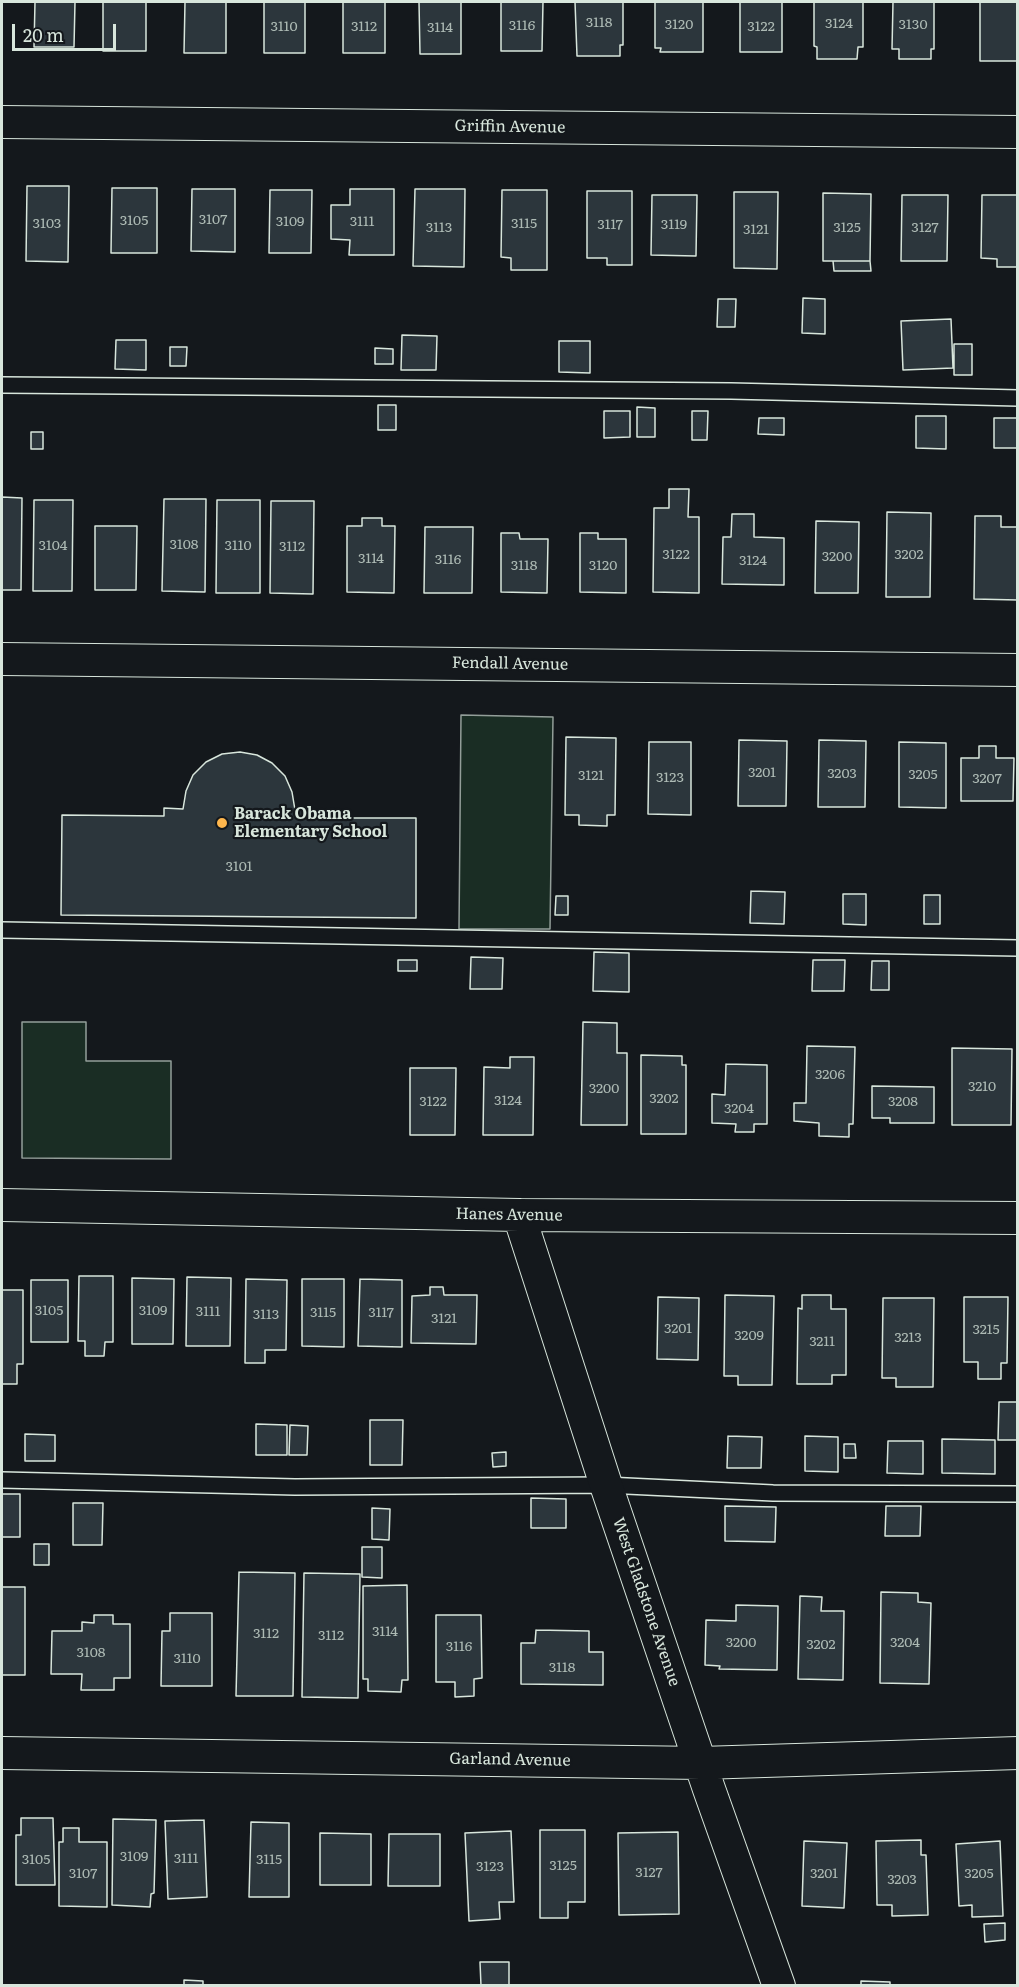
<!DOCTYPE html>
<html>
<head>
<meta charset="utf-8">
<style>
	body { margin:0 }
	#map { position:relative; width:1019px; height:1987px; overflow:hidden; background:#14181c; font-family:Literata,serif }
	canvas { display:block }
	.frame { position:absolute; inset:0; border:3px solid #d8e6dc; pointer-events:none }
	.scale { position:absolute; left:12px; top:24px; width:104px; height:27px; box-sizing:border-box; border:3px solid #d8e6dc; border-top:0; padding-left:8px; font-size:18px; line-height:21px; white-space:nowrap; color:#d8e6dc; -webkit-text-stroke:4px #14181c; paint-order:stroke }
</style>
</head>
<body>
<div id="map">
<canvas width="1019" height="1987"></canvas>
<div class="frame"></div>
<div class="scale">20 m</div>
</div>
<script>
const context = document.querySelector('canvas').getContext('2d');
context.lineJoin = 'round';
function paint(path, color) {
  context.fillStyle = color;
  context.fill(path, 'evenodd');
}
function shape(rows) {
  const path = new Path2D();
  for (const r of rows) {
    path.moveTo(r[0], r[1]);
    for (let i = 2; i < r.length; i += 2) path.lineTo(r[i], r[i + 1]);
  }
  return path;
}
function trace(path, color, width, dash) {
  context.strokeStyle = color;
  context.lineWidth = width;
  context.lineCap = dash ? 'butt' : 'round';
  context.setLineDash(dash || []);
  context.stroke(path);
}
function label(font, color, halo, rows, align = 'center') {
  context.font = font + ' Literata,serif';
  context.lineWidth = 4.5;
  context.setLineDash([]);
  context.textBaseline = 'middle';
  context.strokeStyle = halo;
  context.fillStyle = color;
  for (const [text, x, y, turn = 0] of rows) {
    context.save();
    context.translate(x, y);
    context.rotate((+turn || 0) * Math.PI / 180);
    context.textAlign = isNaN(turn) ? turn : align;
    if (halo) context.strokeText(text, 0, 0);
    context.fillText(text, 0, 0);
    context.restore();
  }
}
const green = shape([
	[461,715,553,717,550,929,459,929,461,715],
	[22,1022,86,1022,86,1061,171,1061,171,1159,22,1158,22,1022]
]);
const building = shape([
	[35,2,75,2,74,47,34,47,35,2],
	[103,2,146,2,146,51,103,51,103,2],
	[185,2,226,2,226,53,184,53,185,2],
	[264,2,305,2,305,53,264,53,264,2],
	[343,2,385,2,385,53,343,53,343,2],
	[419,2,461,2,461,54,420,54,419,2],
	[501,2,543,2,542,51,501,51,501,2],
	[575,2,623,2,623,45,620,45,620,56,577,56,575,2],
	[655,2,703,2,703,52,660,52,661,48,655,48,655,2],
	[740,2,782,2,782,52,740,52,740,2],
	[814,2,863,2,863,47,858,47,857,59,817,59,817,47,814,46,814,2],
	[893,2,934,2,934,49,931,49,931,59,899,59,899,49,892,49,893,2],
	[980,2,1018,2,1018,61,980,61,980,2],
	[27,186,69,186,68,262,26,261,27,186],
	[112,188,157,188,157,253,111,253,112,188],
	[192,189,235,189,235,252,191,251,192,189],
	[350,189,394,189,394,255,349,255,350,240,331,239,331,205,350,205,350,189],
	[415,189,465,189,464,267,413,266,415,189],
	[270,190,312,190,311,253,269,253,270,190],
	[502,190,547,190,547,270,511,270,511,258,501,257,502,190],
	[587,191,632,191,632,265,607,265,607,258,587,258,587,191],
	[734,192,778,192,777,269,734,268,734,192],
	[823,193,871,194,870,261,823,261,823,193],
	[652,195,697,195,696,256,651,255,652,195],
	[902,195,948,195,947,261,901,261,902,195],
	[982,195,1018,195,1018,267,997,267,997,259,981,258,982,195],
	[833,261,870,261,871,271,834,271,833,261],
	[803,298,825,299,825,334,802,333,803,298],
	[718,299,736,299,735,327,717,327,718,299],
	[951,319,953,368,903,370,901,321,951,319],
	[402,335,437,336,436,370,401,370,402,335],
	[116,340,146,340,146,370,115,369,116,340],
	[559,341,590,341,590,373,559,372,559,341],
	[954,344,972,344,972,375,954,375,954,344],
	[170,347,187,347,186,366,170,366,170,347],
	[375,348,393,349,393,364,375,364,375,348],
	[378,405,396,405,396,430,378,430,378,405],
	[637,407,655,408,655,437,637,437,637,407],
	[604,411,630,411,630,437,604,438,604,411],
	[692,411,708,411,707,440,692,440,692,411],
	[916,416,946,416,946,449,916,448,916,416],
	[759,418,784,418,784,435,758,434,759,418],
	[994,418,1018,418,1018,448,994,448,994,418],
	[31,432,43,432,43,449,31,449,31,432],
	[669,489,689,489,688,517,699,517,699,593,653,592,654,508,669,508,669,489],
	[2,497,22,498,21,590,2,590,2,497],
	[164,499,206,499,205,592,162,591,164,499],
	[34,500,73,500,72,591,33,591,34,500],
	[217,500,260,500,260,593,216,593,217,500],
	[271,501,314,501,313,594,270,593,271,501],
	[887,512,931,513,930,597,886,597,887,512],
	[732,514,754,514,754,537,784,538,784,585,722,584,723,537,731,537,732,514],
	[975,516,1001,516,1001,527,1018,527,1018,600,974,599,975,516],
	[362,518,382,518,382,526,395,526,394,593,347,592,347,526,362,526,362,518],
	[816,521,859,522,858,593,815,593,816,521],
	[95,526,137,526,136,590,95,590,95,526],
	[425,527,473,527,472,593,424,593,425,527],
	[501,533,519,533,520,539,548,539,547,593,501,592,501,533],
	[580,533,598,533,598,539,626,539,626,593,580,592,580,533],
	[566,737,616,738,615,815,607,815,607,826,579,825,579,815,565,815,566,737],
	[739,740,787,741,786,806,738,806,739,740],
	[819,740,866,741,865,807,818,807,819,740],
	[649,742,691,742,691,815,648,814,649,742],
	[899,742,946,743,946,808,899,807,899,742],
	[979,746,996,746,996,758,1014,758,1013,801,961,801,961,758,979,758,979,746],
	[240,752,257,755,272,763,285,776,292,792,295,810,314,810,314,818,416,818,416,918,61,915,62,815,164,816,164,808,183,809,186,791,193,775,206,762,222,754,240,752],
	[751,891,785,892,784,924,750,923,751,891],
	[843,894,866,894,866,925,843,924,843,894],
	[924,895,940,895,940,924,924,924,924,895],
	[556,896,568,896,568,915,555,915,556,896],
	[594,952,629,953,629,992,593,991,594,952],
	[471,957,503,958,502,989,470,989,471,957],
	[398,960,417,960,417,971,398,971,398,960],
	[813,960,845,960,844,991,812,991,813,960],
	[872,961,889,961,889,990,871,990,872,961],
	[583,1022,617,1023,617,1053,627,1053,627,1125,581,1125,583,1022],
	[807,1046,855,1047,853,1124,849,1124,849,1137,819,1136,819,1123,794,1121,794,1103,806,1103,807,1046],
	[952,1048,1012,1049,1011,1125,952,1125,952,1048],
	[641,1055,682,1056,682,1065,686,1065,686,1134,641,1134,641,1055],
	[510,1057,534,1057,533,1135,483,1135,484,1067,510,1068,510,1057],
	[726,1064,767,1065,767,1124,754,1124,754,1132,735,1132,736,1124,712,1123,712,1094,725,1095,726,1064],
	[410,1068,456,1068,455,1135,410,1135,410,1068],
	[872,1086,934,1087,934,1123,890,1123,890,1118,872,1118,872,1086],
	[79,1276,113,1276,113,1342,105,1342,104,1356,85,1356,85,1341,78,1341,79,1276],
	[187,1277,231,1278,230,1346,186,1346,187,1277],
	[132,1278,174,1279,173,1344,132,1344,132,1278],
	[246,1279,287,1280,286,1350,265,1350,265,1363,245,1363,246,1279],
	[302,1279,344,1279,344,1347,302,1346,302,1279],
	[360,1279,402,1280,402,1347,358,1346,360,1279],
	[31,1280,68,1280,68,1342,31,1342,31,1280],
	[430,1287,443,1287,444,1295,477,1295,476,1344,411,1343,412,1296,430,1295,430,1287],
	[2,1290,23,1290,23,1364,17,1364,17,1384,2,1384,2,1290],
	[725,1295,774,1296,772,1385,738,1385,738,1376,724,1376,725,1295],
	[802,1295,831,1295,831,1309,846,1309,846,1375,832,1375,832,1384,797,1384,798,1308,802,1309,802,1295],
	[658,1297,699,1298,698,1360,657,1359,658,1297],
	[964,1297,1008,1297,1007,1363,1001,1363,1001,1379,978,1379,978,1362,964,1362,964,1297],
	[883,1298,934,1298,933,1387,896,1387,896,1378,882,1378,883,1298],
	[999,1402,1018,1402,1018,1440,998,1440,999,1402],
	[370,1420,403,1420,402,1465,370,1465,370,1420],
	[256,1424,287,1425,287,1455,256,1455,256,1424],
	[290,1425,308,1426,307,1455,289,1455,290,1425],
	[25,1434,55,1435,55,1461,25,1461,25,1434],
	[728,1436,762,1437,761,1468,727,1468,728,1436],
	[805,1436,838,1437,838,1472,805,1471,805,1436],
	[942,1439,995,1440,995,1474,942,1473,942,1439],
	[888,1441,923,1441,923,1474,887,1473,888,1441],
	[844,1444,855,1444,856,1458,844,1458,844,1444],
	[506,1452,506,1466,493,1467,492,1453,506,1452],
	[2,1494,20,1494,20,1537,2,1537,2,1494],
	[531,1498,566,1499,566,1528,531,1528,531,1498],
	[73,1503,103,1503,102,1545,73,1545,73,1503],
	[725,1506,776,1507,775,1542,725,1541,725,1506],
	[886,1506,921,1506,920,1536,885,1536,886,1506],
	[372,1508,390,1509,389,1540,372,1539,372,1508],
	[34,1544,49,1544,49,1565,34,1565,34,1544],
	[362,1547,382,1547,382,1578,362,1577,362,1547],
	[239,1572,295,1573,293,1696,236,1696,239,1572],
	[304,1573,360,1574,358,1698,302,1697,304,1573],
	[407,1585,408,1680,402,1680,401,1692,368,1691,368,1679,363,1679,363,1586,407,1585],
	[2,1587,25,1587,25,1675,2,1675,2,1587],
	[881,1592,918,1593,918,1602,931,1603,929,1684,880,1683,881,1592],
	[800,1596,822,1597,821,1611,844,1611,843,1680,798,1679,800,1596],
	[736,1605,778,1606,777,1670,719,1669,720,1666,705,1665,706,1620,736,1621,736,1605],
	[170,1613,212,1613,212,1686,161,1686,162,1631,170,1631,170,1613],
	[94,1615,113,1615,113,1624,130,1624,130,1678,114,1678,114,1690,81,1690,82,1674,51,1674,52,1631,82,1631,82,1622,94,1623,94,1615],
	[436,1615,481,1615,482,1678,474,1679,474,1696,455,1697,455,1682,436,1682,436,1615],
	[536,1630,589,1631,589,1652,603,1652,603,1685,521,1684,521,1643,535,1643,536,1630],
	[21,1818,53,1818,55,1885,16,1885,16,1835,21,1835,21,1818],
	[113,1819,156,1820,154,1893,151,1894,150,1907,112,1905,113,1819],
	[204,1820,207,1897,168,1899,165,1821,204,1820],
	[251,1822,289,1823,289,1897,249,1897,251,1822],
	[63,1828,79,1828,79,1842,107,1842,107,1907,59,1906,59,1842,63,1842,63,1828],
	[540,1830,585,1830,585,1902,568,1902,568,1918,540,1918,540,1830],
	[511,1831,514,1902,499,1902,500,1919,469,1921,465,1833,511,1831],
	[678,1832,679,1914,619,1915,618,1833,678,1832],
	[320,1833,371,1834,371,1885,320,1885,320,1833],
	[389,1834,440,1834,440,1886,388,1886,389,1834],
	[921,1840,921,1855,926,1855,928,1915,892,1916,892,1905,877,1905,876,1841,921,1840],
	[804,1841,847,1843,844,1908,802,1906,804,1841],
	[1000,1841,1003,1916,972,1917,972,1905,959,1906,956,1844,1000,1841],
	[1005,1923,1005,1940,985,1942,984,1924,1005,1923],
	[480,1962,509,1962,509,1986,481,1986,480,1962],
	[184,1980,203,1981,203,1986,184,1986,184,1980],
	[861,1981,890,1982,890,1986,861,1986,861,1981]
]);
const service = shape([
	[2,385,731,391,1018,398],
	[2,930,1018,948],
	[2,1480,295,1487,606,1485,773,1493,1018,1494]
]);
const minor = shape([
	[2,122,1018,132],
	[2,659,1018,670],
	[2,1205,519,1215,1018,1218],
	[519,1215,606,1485,709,1789,779,1986],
	[2,1753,701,1763,1018,1753]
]);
const markers = [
	[222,823,6,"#ffb74d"]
];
const numberNames = [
	["3118",599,23],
	["3124",839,24],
	["3120",679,25],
	["3130",913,25],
	["3116",522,26],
	["3110",284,27],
	["3112",364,27],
	["3122",761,27],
	["3114",440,28],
	["3107",213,220],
	["3105",134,221],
	["3109",290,222],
	["3111",362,222],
	["3103",47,224],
	["3115",524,224],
	["3117",610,225],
	["3119",674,225],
	["3113",439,228],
	["3125",847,228],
	["3127",925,228],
	["3121",756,230],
	["3108",184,545],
	["3104",53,546],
	["3110",238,546],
	["3112",292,547],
	["3122",676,555],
	["3202",909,555],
	["3200",837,557],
	["3114",371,559],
	["3116",448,560],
	["3124",753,561],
	["3118",524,566],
	["3120",603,566],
	["3201",762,773],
	["3203",842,774],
	["3205",923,775],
	["3121",591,776],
	["3123",670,778],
	["3207",987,779],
	["3101",239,867],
	["3206",830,1075],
	["3210",982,1087],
	["3200",604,1089],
	["3202",664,1099],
	["3124",508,1101],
	["3122",433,1102],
	["3208",903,1102],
	["3204",739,1109],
	["3105",49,1311],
	["3109",153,1311],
	["3111",208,1312],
	["3115",323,1313],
	["3117",381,1313],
	["3113",266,1315],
	["3121",444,1319],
	["3201",678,1329],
	["3215",986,1330],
	["3209",749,1336],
	["3213",908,1338],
	["3211",822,1342],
	["3114",385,1632],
	["3112",266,1634],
	["3112",331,1636],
	["3200",741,1643],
	["3204",905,1643],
	["3202",821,1645],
	["3116",459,1647],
	["3108",91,1653],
	["3110",187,1659],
	["3118",562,1668],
	["3109",134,1857],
	["3111",186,1859],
	["3105",36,1860],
	["3115",269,1860],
	["3125",563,1866],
	["3123",490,1867],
	["3127",649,1873],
	["3107",83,1874],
	["3201",824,1874],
	["3205",979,1874],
	["3203",902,1880]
];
const streetNames = [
	["Griffin Avenue",510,127,1],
	["Fendall Avenue",510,664,1],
	["Hanes Avenue",509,1215,1],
	["West Gladstone Avenue",646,1602,71],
	["Garland Avenue",510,1760,1]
];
const poiNames = [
	["Barack Obama",234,814],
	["Elementary School",234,832]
];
paint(green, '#1a2d24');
trace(green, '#939e99', 1.5);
paint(building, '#2c363c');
trace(building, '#d8e6dc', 1.5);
trace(service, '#d8e6dc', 18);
trace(minor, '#d8e6dc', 34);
trace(service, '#14181c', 15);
trace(minor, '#14181c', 32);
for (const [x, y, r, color] of markers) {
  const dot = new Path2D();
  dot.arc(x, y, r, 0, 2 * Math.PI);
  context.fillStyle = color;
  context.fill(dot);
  trace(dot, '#14181c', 2);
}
label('14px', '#adbab4', null, numberNames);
label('16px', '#d8e6dc', '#14181c', streetNames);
label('bold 16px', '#d8e6dc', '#14181c', poiNames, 'left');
</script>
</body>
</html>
